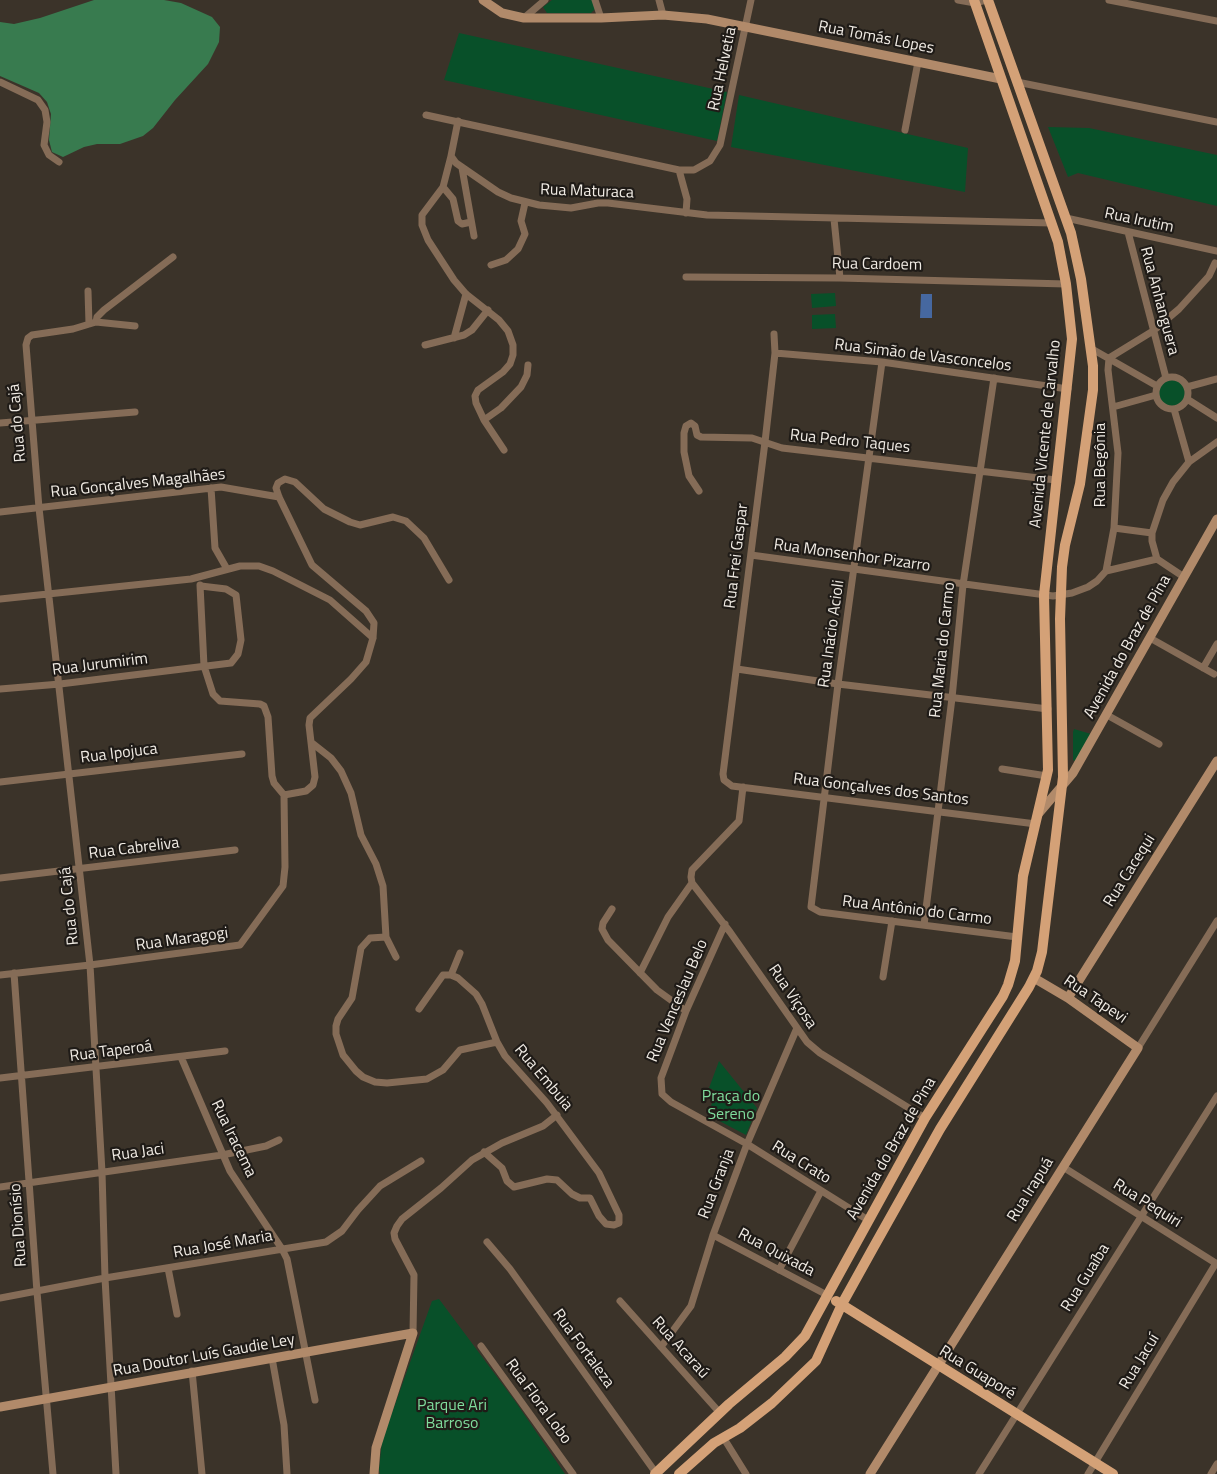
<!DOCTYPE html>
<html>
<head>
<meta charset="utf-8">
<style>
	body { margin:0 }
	canvas { display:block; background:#3b3329 }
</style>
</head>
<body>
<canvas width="1217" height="1474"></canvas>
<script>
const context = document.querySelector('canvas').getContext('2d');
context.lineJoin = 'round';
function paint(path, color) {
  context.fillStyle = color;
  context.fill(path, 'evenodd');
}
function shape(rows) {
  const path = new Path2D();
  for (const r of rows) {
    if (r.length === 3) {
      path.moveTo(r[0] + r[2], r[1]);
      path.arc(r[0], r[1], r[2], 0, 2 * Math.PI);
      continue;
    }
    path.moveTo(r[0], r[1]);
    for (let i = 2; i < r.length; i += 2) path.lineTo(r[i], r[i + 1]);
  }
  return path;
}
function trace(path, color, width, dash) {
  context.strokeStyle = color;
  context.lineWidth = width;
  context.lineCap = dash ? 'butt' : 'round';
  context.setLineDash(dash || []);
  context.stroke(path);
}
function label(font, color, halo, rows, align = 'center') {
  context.font = font + ' "Titillium Web",sans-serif';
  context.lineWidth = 4.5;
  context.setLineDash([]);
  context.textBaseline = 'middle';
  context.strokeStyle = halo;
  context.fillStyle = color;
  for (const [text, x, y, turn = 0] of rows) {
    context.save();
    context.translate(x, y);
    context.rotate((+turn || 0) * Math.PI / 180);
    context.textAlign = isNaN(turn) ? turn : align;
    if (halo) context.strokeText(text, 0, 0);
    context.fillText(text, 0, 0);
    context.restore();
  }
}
const green = shape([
	[552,0,593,0,596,8,591,13,547,13,543,7],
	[459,33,727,92,717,141,444,80],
	[739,95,968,148,965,192,731,147],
	[1048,127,1089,128,1217,155,1217,206,1078,173,1068,177],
	[835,293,836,306,812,308,811,294],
	[835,314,836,328,812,329,812,315],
	[1172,393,13],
	[1074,729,1091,734,1077,762,1073,760,1073,732],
	[719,1061,757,1108,746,1135,708,1115,716,1091,709,1088],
	[439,1299,515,1401,565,1474,380,1474,379,1470,382,1441,432,1301]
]);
const forest = shape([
	[94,0,164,0,181,3,212,17,220,27,219,42,208,64,175,100,153,128,143,136,120,144,97,144,84,147,63,157,52,152,49,140,51,114,47,102,39,93,0,76,0,22,14,24,40,18]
]);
const water = shape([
	[921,294,932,294,932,318,920,318]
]);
const street = shape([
	[595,0,601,18],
	[659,0,663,15],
	[958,0,975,3,986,0],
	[1109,0,1217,21],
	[524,18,545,0],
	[0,82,38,100,45,110,47,122,44,145,49,155,59,162],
	[1017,82,1217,122],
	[426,115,679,170,694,170,710,161,720,145,751,0],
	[458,121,451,156,456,163,498,192,511,198,539,205,571,208,598,203,608,203,707,215,1052,223],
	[905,130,918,62],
	[451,156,443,187,422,215,422,225,428,240,454,280,466,294,499,320,508,331,513,345,513,355,510,364,503,372,478,390,475,396,476,403,484,420,504,450],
	[462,168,474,236],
	[679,170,687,199,686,213],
	[443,187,453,199,458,221,462,224,471,222],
	[1066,218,1217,251],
	[834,219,840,278],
	[1128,232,1166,378],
	[491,265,506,260,518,249,525,234,521,221,525,203],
	[686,277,840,278,1066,284],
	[88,291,89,324],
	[96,322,97,317,104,310,173,257],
	[774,334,775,353,765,442,723,774,724,780,732,786,1036,824],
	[454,338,466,294],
	[425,345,464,335,472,330,488,310],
	[1092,349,1157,386],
	[775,353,882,362,1068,389],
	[1109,358,1153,331,1179,309,1209,276,1215,263],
	[882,362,838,684,811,907,820,912,1017,937],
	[1172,393,16],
	[1187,387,1217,379],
	[1187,399,1217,418],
	[1113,407,1156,395],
	[1174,409,1189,462],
	[484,420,501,408,521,387,527,375,528,365],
	[0,423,135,412],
	[211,488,215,548,227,569],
	[699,491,689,476,684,452,684,433,686,426,691,423,695,426,697,435,701,437,752,438,782,448,1056,480],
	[0,512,221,487,279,497],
	[1114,528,1152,533],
	[751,555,1053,596,1072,593,1088,587,1097,581,1106,571,1157,559],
	[1106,571,1114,528,1118,453,1108,370,1109,358],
	[1184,577,1157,559,1152,541,1152,533,1163,500,1173,482,1189,462,1217,442],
	[200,585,204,666,213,694,220,701,260,704,264,706,268,717,272,776,274,783,284,795],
	[0,599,191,579,240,566,259,566,273,571,330,600,373,638],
	[1150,638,1214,674],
	[1203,668,1217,644],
	[737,669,838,684,1048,709],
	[0,689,60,684,231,663,238,654,241,640,236,595,226,589,201,586],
	[1107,715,1159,744],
	[312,743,331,758,341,771,351,793,361,835,376,864,383,886,386,937,396,957],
	[1002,769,1047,776],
	[0,782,242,754],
	[284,795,306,791,313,785,315,777,309,725,310,718,351,679,366,662,373,638,374,623,366,611,312,565,279,497,276,488,278,483,285,479,295,482,324,509,350,522,360,525,393,517,406,521,424,538,449,580],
	[0,878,235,850],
	[692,883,730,932,807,1042,820,1053,925,1118],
	[612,909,603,923,602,929,608,940,657,990,686,1011],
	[725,924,686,1011,661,1078,662,1094,671,1102,747,1144,868,1220],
	[924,925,952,698,963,585,994,378],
	[386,937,370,938,361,948,352,998,338,1019,336,1026,336,1034,343,1055,356,1071,363,1077,375,1082,387,1083,427,1079,443,1070,460,1050,497,1042],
	[14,973,37,1292,53,1474],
	[640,973,668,917,692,883,691,877,692,870,739,821,743,787],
	[0,975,90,965,240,945,283,886,285,867,284,795],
	[451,975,460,953],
	[883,977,892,921],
	[419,1009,443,975,451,975,458,978,476,994,482,1004,497,1042,505,1056,547,1103,599,1173,619,1215,619,1223,614,1225,606,1224,599,1216,590,1198,580,1198,572,1194,557,1180,547,1179,514,1187,507,1181,502,1168,484,1152],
	[1138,1048,1217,921],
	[181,1057,230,1171,282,1249,287,1259,315,1400],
	[0,1078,225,1051],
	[1063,1167,1217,1264],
	[0,1187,222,1155,266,1146,279,1140],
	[713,1235,827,1295],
	[487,1242,510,1269,656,1473],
	[168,1268,177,1314],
	[779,1270,821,1191],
	[0,1298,105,1278,326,1242,342,1231,358,1210,380,1186,421,1161],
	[620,1301,720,1413],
	[413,1333,414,1275,395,1239,394,1233,397,1226,402,1219,441,1188,472,1160,502,1143,543,1126,557,1115],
	[481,1346,573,1474],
	[661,1347,691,1306,713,1235,747,1144,797,1028],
	[272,1358,284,1425,287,1474],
	[192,1371,202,1474],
	[723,1437,746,1474],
	[116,1474,105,1278,102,1172,90,965,39,508,26,345,28,338,32,335,73,329,96,322,135,326],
	[979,1474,1217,1096],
	[1088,1474,1216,1263],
	[1211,1474,1217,1464]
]);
const secondary = shape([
	[483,0,502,13,524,18,601,18,663,15,707,19,1001,79],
	[1039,813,1073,773,1217,519],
	[1068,998,1217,761],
	[0,1407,413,1333,376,1448,374,1474],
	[870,1474,1138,1048,1068,998,1034,978]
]);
const primary = shape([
	[836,1301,1113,1474],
	[655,1474,729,1404,785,1357,805,1336,925,1118,1003,996,1008,985,1015,961,1023,876,1048,770,1044,595,1072,339,1066,284,1058,242,974,0],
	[679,1474,714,1443,740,1428,772,1403,816,1361,842,1304,872,1250,940,1129,1029,987,1037,971,1042,952,1063,777,1060,619,1062,567,1065,545,1080,484,1093,390,1093,366,1081,279,1071,233,988,0]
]);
const streetNames = [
	["Rua Tomás Lopes",876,38,11],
	["Rua Helvetia",723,69,-78],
	["Rua Maturaca",587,192,2],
	["Rua Irutim",1139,221,12],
	["Rua Cardoem",877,265,1],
	["Rua Anhanguera",1159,301,75],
	["Rua Simão de Vasconcelos",923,356,7],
	["Rua do Cajá",18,423,-95],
	["Avenida Vicente de Carvalho",1046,434,-84],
	["Rua Pedro Taques",850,442,6],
	["Rua Begônia",1101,465,-90],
	["Rua Gonçalves Magalhães",138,484,-6],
	["Rua Frei Gaspar",737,556,-83],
	["Rua Monsenhor Pizarro",852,556,8],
	["Rua Inácio Acioli",832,634,-82],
	["Avenida do Braz de Pina",1128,647,-61],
	["Rua Maria do Carmo",943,650,-84],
	["Rua Jurumirim",100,665,-7],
	["Rua Ipojuca",119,754,-7],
	["Rua Gonçalves dos Santos",881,790,7],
	["Rua Cabreliva",134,849,-7],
	["Rua Cacequi",1130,871,-58],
	["Rua do Cajá",70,906,-96],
	["Rua Antônio do Carmo",917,911,7],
	["Rua Maragogi",182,940,-8],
	["Rua Viçosa",792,997,56],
	["Rua Tapevi",1095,1000,34],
	["Rua Venceslau Belo",678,1001,-67],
	["Rua Taperoá",111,1052,-7],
	["Rua Embuia",543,1078,50],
	["Rua Iracema",233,1139,64],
	["Avenida do Braz de Pina",892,1149,-60],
	["Rua Jaci",138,1153,-8],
	["Rua Crato",801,1163,32],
	["Rua Granja",717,1184,-69],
	["Rua Irapuá",1031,1190,-58],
	["Rua Pequiri",1147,1204,32],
	["Rua Dionísio",19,1225,-94],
	["Rua José Maria",223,1245,-10],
	["Rua Quixada",776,1253,28],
	["Rua Guaíba",1086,1278,-58],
	["Rua Acaraú",680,1348,48],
	["Rua Fortaleza",583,1349,54],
	["Rua Doutor Luís Gaudie Ley",204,1356,-10],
	["Rua Jacuí",1140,1362,-59],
	["Rua Guaporé",977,1373,32],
	["Rua Flora Lobo",538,1402,54]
];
const parkNames = [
	["Praça do",731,1097],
	["Sereno",731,1115],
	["Parque Ari",452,1406],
	["Barroso",452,1424]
];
paint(green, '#085029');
paint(forest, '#387b4f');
paint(water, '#4668a0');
trace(street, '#856c57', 7);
trace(secondary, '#b18a6a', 9);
trace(primary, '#d4a177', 10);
label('16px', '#f0ebe4', '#1f1b17', streetNames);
label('16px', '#7fdc9c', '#1f1b17', parkNames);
</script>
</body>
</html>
